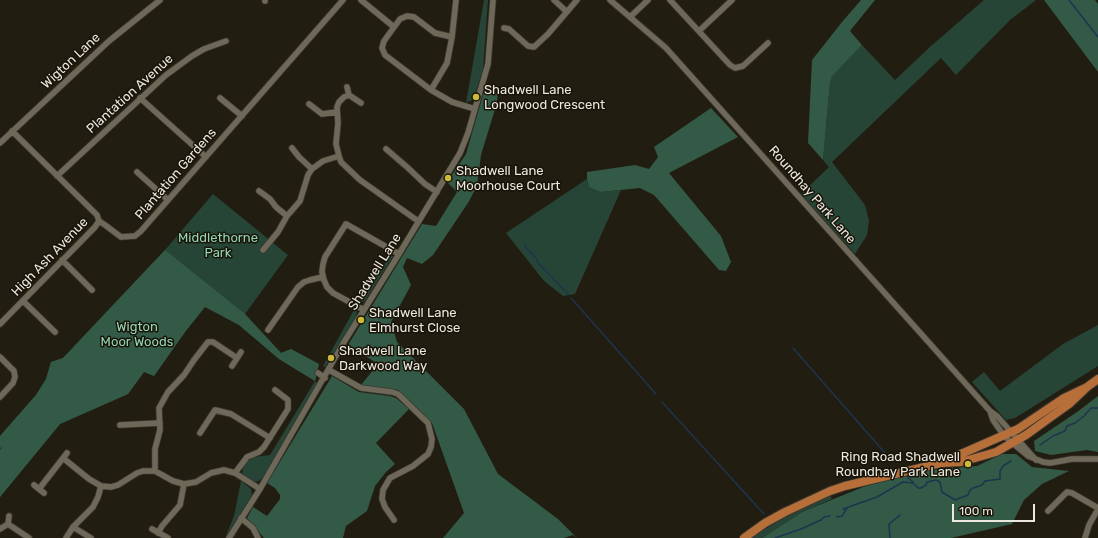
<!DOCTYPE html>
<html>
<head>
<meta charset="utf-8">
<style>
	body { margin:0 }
	#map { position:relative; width:1098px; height:538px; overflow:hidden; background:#221d11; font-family:Rubik,sans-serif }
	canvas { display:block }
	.scale { position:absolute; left:952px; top:504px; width:83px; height:18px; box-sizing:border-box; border:2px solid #ebe8e0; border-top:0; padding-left:5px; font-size:12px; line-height:14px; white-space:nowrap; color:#ebe8e0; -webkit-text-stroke:3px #191408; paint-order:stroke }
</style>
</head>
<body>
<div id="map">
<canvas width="1098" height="538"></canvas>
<div class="scale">100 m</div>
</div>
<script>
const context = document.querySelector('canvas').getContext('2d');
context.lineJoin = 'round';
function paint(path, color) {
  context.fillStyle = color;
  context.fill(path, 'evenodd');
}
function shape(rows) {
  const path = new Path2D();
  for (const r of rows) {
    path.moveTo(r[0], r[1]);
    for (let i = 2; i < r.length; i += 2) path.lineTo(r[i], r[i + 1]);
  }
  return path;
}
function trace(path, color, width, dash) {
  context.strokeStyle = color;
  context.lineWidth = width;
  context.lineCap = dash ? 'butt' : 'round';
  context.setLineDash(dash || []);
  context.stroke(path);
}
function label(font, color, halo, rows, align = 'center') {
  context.font = font + ' Rubik,sans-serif';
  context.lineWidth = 3;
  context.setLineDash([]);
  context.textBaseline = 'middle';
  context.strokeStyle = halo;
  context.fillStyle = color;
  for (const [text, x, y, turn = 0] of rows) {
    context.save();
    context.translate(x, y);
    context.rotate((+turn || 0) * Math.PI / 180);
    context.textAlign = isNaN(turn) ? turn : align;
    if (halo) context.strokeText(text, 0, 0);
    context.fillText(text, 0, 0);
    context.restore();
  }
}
const green = shape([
	[484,0,488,0,483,69,475,95,472,100,466,103],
	[984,0,1036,0,1010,20,956,75,941,58,832,162,865,205,869,221,867,235,855,254,801,194,829,167,823,160,830,83,832,75,862,45,895,80,931,46],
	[587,179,589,187,600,192,621,190,575,294,563,296,544,281,506,233],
	[213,194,288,255,245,314,281,353,291,349,319,364,315,381,317,383,263,477,259,481,253,482,242,474,244,464,248,461,254,457,270,455,315,381,279,359,239,325,205,306,185,332,154,376,144,372,128,394,60,424,0,497,0,436,36,395,46,379,51,362,63,358,165,250],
	[391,255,393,256,365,301,361,303,358,302],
	[355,308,357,311,356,317,325,367,323,366],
	[1098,325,1098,366,1015,418,1006,420,972,382,984,372,1000,391,1063,344],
	[241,481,251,489,252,495,225,538,234,516],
	[830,495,832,499,802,512,762,538,750,538,792,513]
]);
const forest = shape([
	[861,0,875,0,850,31,862,45,832,76,830,83,823,160,808,143,812,60,842,22],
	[1044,0,1095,0,1098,4,1098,72],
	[485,88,498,94,496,106,481,155,477,186,468,203,433,255,422,264,407,258,403,267,411,285,391,322,397,342,464,409,498,474,558,519,577,538,573,535,564,538,443,538,464,513,432,423,398,390,361,385,378,364,348,345,422,224,436,226,457,192,447,182,466,154],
	[711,108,738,137,669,173,721,236,731,262,726,271,719,270,654,195,640,188,600,192,589,187,587,179,587,172,635,165,649,169,658,157,654,147],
	[165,250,245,314,281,353,291,349,319,364,315,381,279,359,239,325,205,307,185,332,154,376,144,372,128,394,60,424,0,497,0,436,36,395,46,379,51,362,63,358],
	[332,376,359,392,390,396,396,398,409,409,376,443,395,464,386,472,375,486,367,511,346,526,343,538,264,538,247,518,253,507,267,516,280,499,280,495,275,488,267,483],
	[1098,396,1098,452,1087,450,1051,455,1035,451,1034,441,1077,412],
	[1002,454,1016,454,1032,467,1069,471,1042,484,1024,500,1012,524,951,538,762,538,802,512,863,487,921,471,977,466]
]);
const stream = shape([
	[1069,0,1098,37],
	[525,245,526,248,536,258,538,263,568,294],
	[571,298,656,394],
	[793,348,892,461],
	[662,402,764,514],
	[1040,445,1053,436,1065,431,1067,426,1075,423,1084,416,1091,408,1098,408],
	[0,449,1,448],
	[905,475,913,482],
	[843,509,877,497,903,482,913,483,918,488,921,488,926,485,927,482,936,480,940,482,942,492,955,500,968,495,970,490,973,488,982,485,985,481,1000,479,1000,471,1003,466,1011,461],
	[837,517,842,516,847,508],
	[775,538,801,529,821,520,824,517,830,516],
	[890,538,889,524,900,515]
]);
const minor = shape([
	[361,0,394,27],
	[554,0,567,12],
	[610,0,666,48,990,411,997,416,1036,460],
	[670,0,730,65,735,68,743,66,768,43],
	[265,1,265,0],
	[630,17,648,0],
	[504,28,509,29,528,46,534,47,548,34,577,0],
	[699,31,732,0],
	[452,37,435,33,414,17,407,16,400,19,384,41,382,48,385,55,431,90,452,102,475,109],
	[347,87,349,95],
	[431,90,447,63,452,37,456,0],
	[140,98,206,157],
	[220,98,242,116],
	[361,103,349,95,344,97,339,102,337,107,338,123,336,144,339,156,341,162,360,180,418,221],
	[309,104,322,114,337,112],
	[12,131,97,215,99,221],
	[0,143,109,41,160,0],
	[292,148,299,157,312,169],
	[386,149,407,167,425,184,437,192],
	[137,172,168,200],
	[57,176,166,75,192,56,204,49,226,41],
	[259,191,270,199,276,207,287,216],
	[99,221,105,225,121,237,135,236,141,231,343,0],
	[263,250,278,232,287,216,300,201,308,175,312,169,323,161,339,156],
	[62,260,92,290],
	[23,301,55,332],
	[364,310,333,293,327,287,324,280,322,272,323,264,325,257,346,224,399,254],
	[0,324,95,227,99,221],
	[268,330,298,287,304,282,310,280,323,277],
	[0,357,14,371,15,377,13,383,0,397],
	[232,366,241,352],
	[329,370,361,388,392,392,398,394,428,423,432,439,431,447,428,454,413,466,390,478,383,490,382,499,385,507,394,520],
	[318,373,325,378],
	[990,411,993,420,1004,436,1028,456,1043,462,1050,463,1072,459,1098,459],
	[120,425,160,423],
	[200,433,215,410,231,414,270,438],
	[63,458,89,479,101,486,111,487,118,485,137,473,143,471,155,471,173,481,184,484,196,482,211,473,224,470,235,473,260,489],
	[155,471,155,449,160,430,159,408,168,392,184,375,194,360,208,342,213,342,237,358],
	[235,473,247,457,259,452,264,447,288,409,288,400,275,390],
	[34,485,44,493],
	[39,489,67,453],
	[1048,511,1067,492,1072,493,1098,508],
	[241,518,253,528,258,538],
	[8,524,29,538],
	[73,527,91,538],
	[0,529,8,524,9,516],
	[152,529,168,538],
	[158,533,162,526,180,505,184,484],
	[66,538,73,527,93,507,98,497,101,486],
	[229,538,260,489,344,342,399,254,460,153,468,133,488,64,493,0],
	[1085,538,1089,525,1098,509]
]);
const highway = shape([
	[945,461,1018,429,1064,398,1087,387,1098,379],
	[744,538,765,523,785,512,830,491,845,486,941,463,961,462,996,452,1026,435,1048,419,1069,404,1087,387]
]);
const markers = [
	[476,97,4,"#cbba39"],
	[448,178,4,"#cbba39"],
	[361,320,4,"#cbba39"],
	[331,358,4,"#cbba39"],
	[968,464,4,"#cbba39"]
];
const streetNames = [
	["Wigton Lane",71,61,-43],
	["Plantation Avenue",130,94,-42],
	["Plantation Gardens",176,174,-49],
	["Roundhay Park Lane",812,195,49],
	["High Ash Avenue",50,257,-46],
	["Shadwell Lane",375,272,-58]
];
const poiNames = [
	["Shadwell Lane",484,90],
	["Longwood Crescent",484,105],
	["Shadwell Lane",456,171],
	["Moorhouse Court",456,186],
	["Shadwell Lane",369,313],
	["Elmhurst Close",369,328],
	["Shadwell Lane",339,351],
	["Darkwood Way",339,366],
	["Ring Road Shadwell",960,457,"right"],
	["Roundhay Park Lane",960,472,"right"]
];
const parkNames = [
	["Middlethorne",218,238],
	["Park",218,253],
	["Wigton",137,327],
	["Moor Woods",137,342]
];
paint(green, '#274537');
paint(forest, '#335947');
trace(stream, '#1d354e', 1.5);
trace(minor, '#3d3832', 7);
trace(highway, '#3d3832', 10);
trace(minor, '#6e6859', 5.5);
trace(highway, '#b76f3a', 8);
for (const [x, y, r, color] of markers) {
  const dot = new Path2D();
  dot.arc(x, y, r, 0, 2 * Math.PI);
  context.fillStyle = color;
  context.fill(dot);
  trace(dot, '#191408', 1.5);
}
label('13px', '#ebe8e0', '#191408', streetNames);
label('13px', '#ebe8e0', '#191408', poiNames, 'left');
label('13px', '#93d6b6', '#191408', parkNames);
</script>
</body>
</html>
